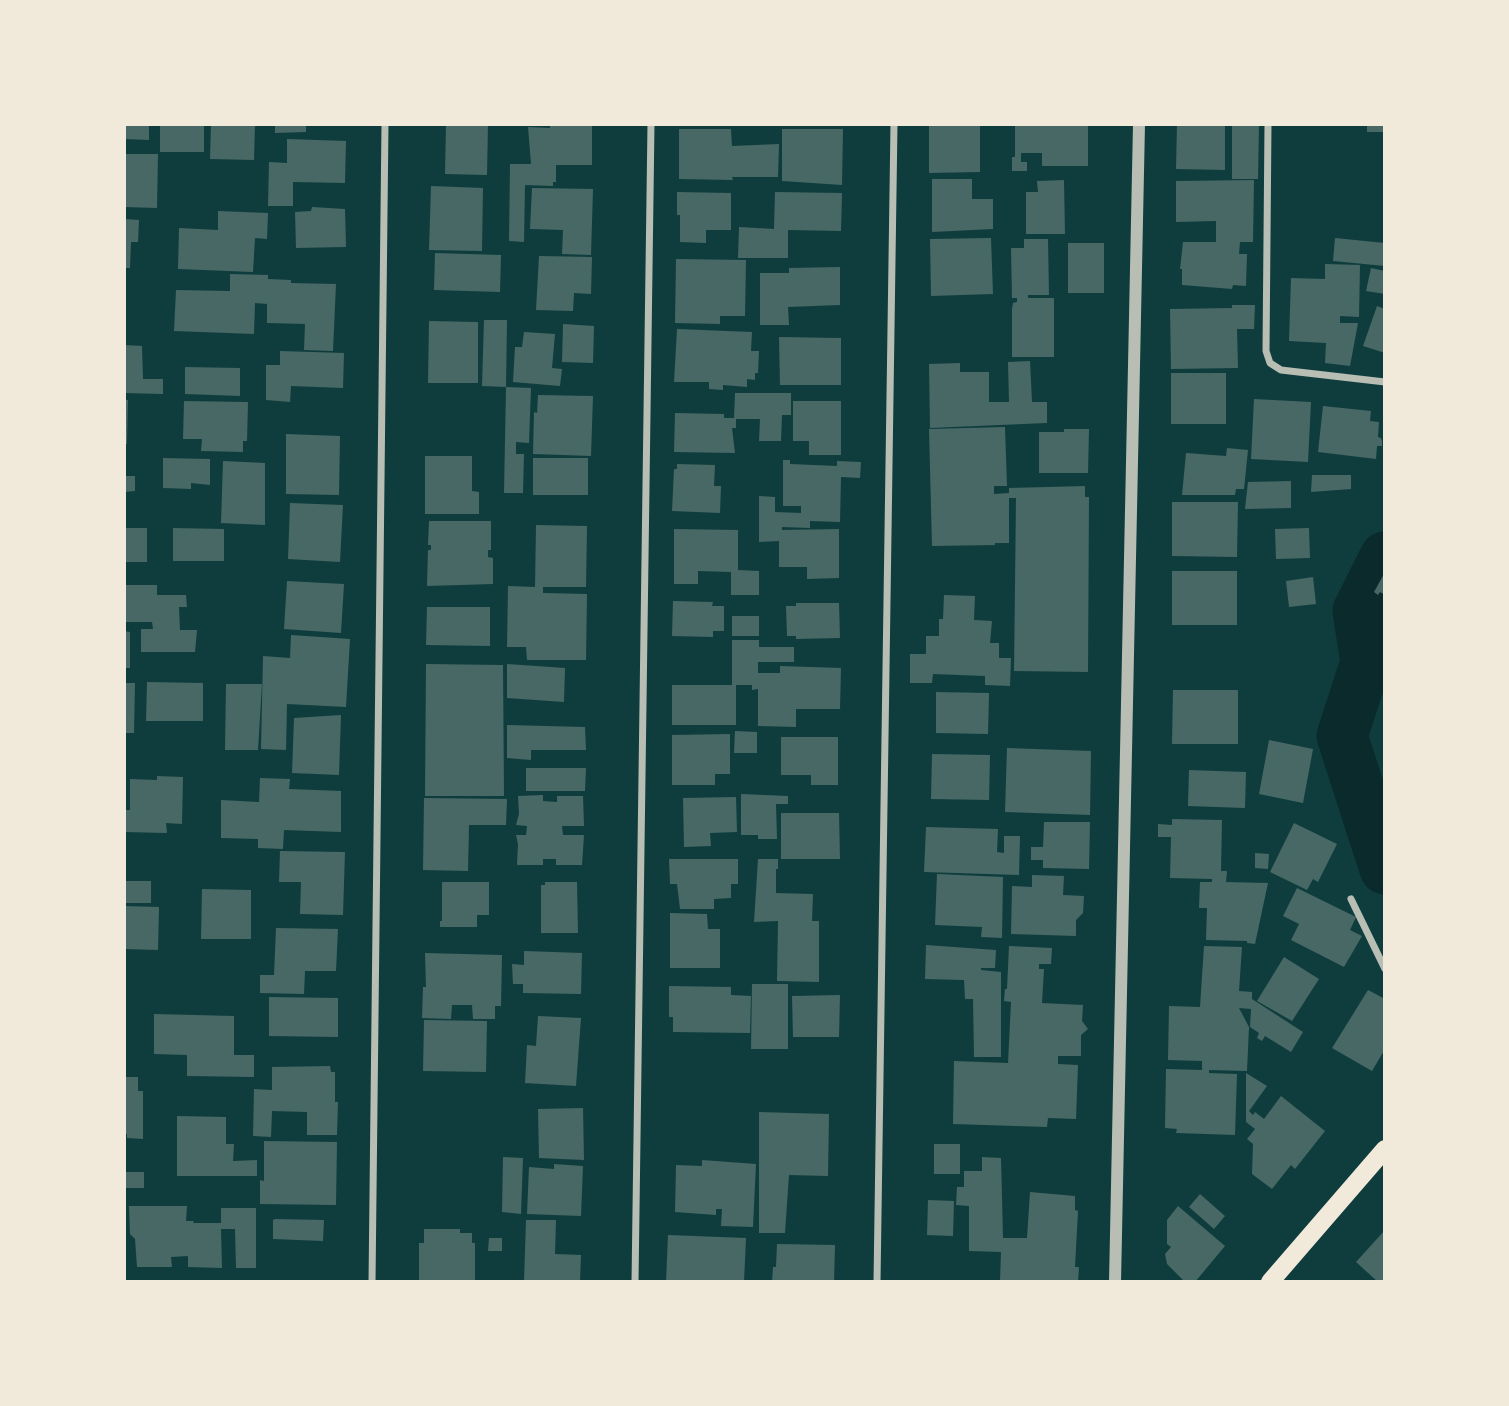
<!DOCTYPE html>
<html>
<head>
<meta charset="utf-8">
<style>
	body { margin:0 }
	#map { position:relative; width:1509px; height:1406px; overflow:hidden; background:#0f3d3e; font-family:"IBM Plex Serif",serif }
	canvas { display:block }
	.frame { position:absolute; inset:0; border:126px solid #f1e9da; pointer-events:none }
</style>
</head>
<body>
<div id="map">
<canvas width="1509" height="1406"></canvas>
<div class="frame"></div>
</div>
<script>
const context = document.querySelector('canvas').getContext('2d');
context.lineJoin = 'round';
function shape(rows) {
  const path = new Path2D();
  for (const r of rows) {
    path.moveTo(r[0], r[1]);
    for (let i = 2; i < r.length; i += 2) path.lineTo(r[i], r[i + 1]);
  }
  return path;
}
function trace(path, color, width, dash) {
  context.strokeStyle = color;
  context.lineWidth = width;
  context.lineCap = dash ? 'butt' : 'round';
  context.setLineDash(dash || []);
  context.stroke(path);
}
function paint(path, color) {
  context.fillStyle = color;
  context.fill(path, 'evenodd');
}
const river = shape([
	[1385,557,1358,611,1366,662,1342,736,1385,869]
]);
const building = shape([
	[124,124,149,126,149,140,124,139],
	[160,124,204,124,204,152,160,152],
	[211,124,255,124,254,160,210,159],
	[275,124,306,124,306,132,275,133],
	[446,124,488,124,487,175,445,174],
	[550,124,592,124,592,165,556,165,556,182,553,182,553,186,525,185,524,242,509,241,510,164,531,164,528,127,550,128],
	[1015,124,1088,124,1088,166,1042,166,1042,153,1021,153,1021,162,1027,162,1027,171,1012,171,1012,157,1015,157],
	[1177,124,1225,124,1225,170,1176,169],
	[1248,124,1259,124,1258,179,1232,179,1232,126],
	[1367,124,1385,124,1385,132,1367,132],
	[929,125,980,126,980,172,929,173],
	[679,129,731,129,732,146,779,144,778,177,732,177,733,180,679,179],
	[782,129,843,129,842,185,782,181],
	[287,139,346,141,345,183,293,182,293,206,268,206,269,162,287,163],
	[124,154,158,154,157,208,124,207],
	[932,179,972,179,972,199,993,199,993,229,932,232],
	[1064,180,1065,234,1026,234,1026,192,1038,192,1037,181],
	[1254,180,1253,242,1240,242,1239,254,1247,254,1246,286,1233,285,1232,289,1182,285,1182,269,1180,269,1183,242,1216,242,1216,221,1176,222,1176,181],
	[431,186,483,188,482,251,429,250],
	[532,188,593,189,591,255,562,254,563,230,530,229],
	[677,192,731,193,731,230,706,230,706,243,680,242,680,215,677,215],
	[775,192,842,193,841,231,788,230,788,258,738,258,739,227,774,229],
	[312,207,345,209,346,247,296,248,295,212,311,211],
	[218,211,268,213,267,239,255,238,253,272,178,269,179,228,218,230],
	[124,219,139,220,138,242,131,242,130,268,124,268],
	[991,238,993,294,931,296,930,239],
	[1335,238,1385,243,1385,266,1333,261],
	[1024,239,1048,239,1049,295,1028,295,1028,298,1054,298,1054,357,1012,357,1012,309,1013,303,1017,302,1017,298,1012,298,1011,248,1024,248],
	[1068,243,1104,243,1104,293,1068,293],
	[435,253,501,255,500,292,434,290],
	[539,256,592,257,591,294,574,293,573,311,536,310],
	[676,259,746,260,745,316,720,316,720,324,675,323],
	[1325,264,1360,265,1359,317,1340,316,1340,323,1358,323,1350,366,1325,363,1326,343,1289,341,1291,278,1325,279],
	[840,267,840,305,788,307,789,325,760,325,760,273,789,273,789,268],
	[1371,268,1385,271,1385,294,1366,291],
	[230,274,268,275,268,279,291,280,291,283,336,284,333,351,304,350,305,324,267,323,267,304,255,303,254,334,174,331,176,290,230,291],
	[1232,305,1255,305,1254,329,1237,329,1238,368,1171,369,1170,309,1232,308],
	[1377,306,1385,309,1385,353,1363,346],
	[484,320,507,320,506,387,482,386],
	[429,321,478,322,478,383,428,383],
	[563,324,594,326,593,363,562,362],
	[677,329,752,332,751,351,759,351,758,373,755,373,755,380,747,379,747,387,723,385,723,390,709,389,709,382,674,382],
	[524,332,555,334,552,368,562,369,560,386,513,382,515,347,522,347],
	[779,337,841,338,841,385,780,385],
	[124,345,142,346,143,379,163,379,163,394,124,393],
	[280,351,344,353,343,388,291,386,290,402,266,400,266,365,280,365],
	[1030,361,1032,402,1047,402,1047,423,930,428,929,364,960,363,960,372,989,372,989,402,1009,402,1008,362],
	[185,367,240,368,240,396,185,394],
	[1171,373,1226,373,1226,424,1171,424],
	[506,387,531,388,529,443,516,442,516,454,524,454,523,493,504,493],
	[735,393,791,393,791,415,782,415,781,441,759,441,760,419,736,419,736,428,732,428,735,453,674,452,675,413,724,414,724,418,734,418],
	[538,395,593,396,591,456,533,454,534,412,537,413],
	[1254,399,1311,402,1308,462,1251,459],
	[124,400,128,400,127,444,124,444],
	[184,401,248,402,247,441,243,441,243,452,201,451,202,439,183,439],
	[793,401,841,401,841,455,809,455,809,441,793,441],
	[1323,406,1371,411,1370,421,1379,422,1378,437,1381,438,1382,441,1382,446,1377,446,1376,459,1318,452],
	[1005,427,1007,486,994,486,994,494,1009,493,1009,488,1085,486,1085,497,1089,497,1088,672,1014,671,1016,498,1009,498,1009,543,995,543,995,545,932,546,929,429],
	[1064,429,1089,429,1088,473,1039,473,1039,432,1064,432],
	[286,434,340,436,339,495,286,494],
	[1227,448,1248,450,1244,489,1236,489,1235,495,1182,495,1186,453,1226,456],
	[425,456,472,456,472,491,479,492,479,514,425,514],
	[163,458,210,459,210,485,191,483,191,489,163,488],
	[533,458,588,458,588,495,533,495],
	[783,460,790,460,790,464,837,466,837,461,861,462,860,478,841,477,840,522,810,521,810,528,782,527,782,530,839,529,839,578,807,579,807,567,779,567,779,541,759,542,759,496,775,497,775,512,801,513,801,506,783,506],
	[223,461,265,463,265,525,221,523],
	[677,464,715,465,714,486,721,486,720,513,672,511,674,469,677,469],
	[1312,475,1351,475,1351,489,1311,492],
	[124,476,135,476,135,491,124,492],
	[1291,481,1291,508,1245,509,1248,482],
	[1172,502,1238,502,1237,557,1172,556],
	[290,503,343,505,340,562,288,559],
	[429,521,491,521,491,550,488,550,488,557,493,558,493,584,427,586,428,550,431,550,431,545,428,545],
	[536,525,587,526,586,587,543,587,543,593,587,594,586,660,527,660,526,647,507,647,508,586,535,587],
	[124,528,147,528,147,562,124,562],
	[173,528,224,529,224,561,173,561],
	[1309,528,1310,558,1276,559,1275,529],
	[674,529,738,530,738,570,759,571,759,595,731,595,731,572,698,571,698,584,674,584],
	[1172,571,1237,571,1237,625,1172,625],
	[1385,572,1385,595,1380,592,1378,595,1374,592],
	[1313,577,1316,604,1289,607,1286,581],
	[287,581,344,584,341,633,284,629],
	[124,585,157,585,157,595,186,595,187,607,179,607,180,630,197,630,195,652,141,652,141,629,153,629,152,622,124,622],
	[944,595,975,596,974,620,992,621,990,643,999,643,999,658,1011,658,1010,686,985,685,985,676,933,674,932,683,910,683,910,654,926,654,926,636,939,636,939,619,943,619],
	[673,601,713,602,712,606,724,606,724,631,713,631,713,637,672,636],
	[796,603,839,603,840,638,796,639,796,636,787,636,786,606,796,606],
	[427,607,490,607,490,646,426,645],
	[732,616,759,616,759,636,732,636],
	[124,631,130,632,130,668,124,668],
	[291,635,350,639,346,707,287,704,286,750,261,749,263,656,290,658],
	[732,640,759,640,759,647,794,647,794,662,758,662,758,673,780,673,780,666,841,668,840,709,796,709,796,727,758,726,758,689,752,690,752,685,736,685,736,725,672,725,672,685,732,685],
	[426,664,503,665,504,796,425,796],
	[507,664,565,668,564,702,507,698],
	[147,682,203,683,203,721,146,721],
	[124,683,135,683,134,733,124,733],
	[226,684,262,684,258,750,225,750],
	[1173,690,1238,690,1238,744,1172,744],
	[936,692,989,693,988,734,936,733],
	[341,715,339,775,292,773,294,718],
	[507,725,585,727,586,750,531,750,531,760,507,758],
	[735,731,757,732,757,753,734,753],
	[730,734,730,774,715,774,715,785,672,785,672,735],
	[781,737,838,737,838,785,811,785,811,775,781,775],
	[1269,740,1313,749,1303,803,1259,794],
	[1007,748,1091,751,1090,815,1005,812],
	[932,754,990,755,989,800,931,799],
	[526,768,586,768,585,791,526,791],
	[1189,770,1246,772,1245,808,1188,806],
	[157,776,183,777,182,824,166,823,167,833,124,832,124,810,130,810,130,779,157,780],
	[260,778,290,779,289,789,341,791,341,832,284,830,283,849,258,848,258,839,221,838,221,800,259,802],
	[741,794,788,796,788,804,776,804,777,839,758,839,758,835,741,835],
	[543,795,543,801,557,802,557,796,583,796,584,826,562,826,563,835,584,835,582,865,556,865,556,859,543,859,543,865,517,865,518,844,516,835,526,835,527,826,516,825,519,814,518,796],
	[736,797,737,832,710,833,711,846,684,847,683,798],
	[424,798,507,799,506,825,469,825,468,871,423,870],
	[781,813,839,813,840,859,781,859],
	[1172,819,1222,820,1221,871,1227,871,1226,882,1268,883,1255,944,1247,943,1247,941,1206,940,1207,908,1199,908,1200,882,1212,882,1212,879,1170,878,1171,837,1158,837,1158,824,1172,825],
	[1044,822,1090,822,1089,869,1043,868,1043,860,1031,860,1031,847,1043,847],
	[1294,823,1337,844,1318,882,1313,879,1307,890,1270,872],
	[926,827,998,829,997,852,1004,853,1004,836,1020,836,1019,875,924,872],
	[280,851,345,852,343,915,300,914,301,882,279,882],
	[1255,853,1269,854,1268,869,1255,868],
	[669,859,738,859,738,884,731,884,731,898,714,899,714,909,680,909,677,884,670,884],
	[758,859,778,859,778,869,776,869,776,893,813,894,812,921,819,921,819,982,777,981,778,921,754,922],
	[937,874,1003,877,1002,938,981,937,982,927,935,925],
	[1032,875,1064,876,1063,895,1084,896,1083,913,1076,920,1076,936,1011,934,1012,886,1032,887],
	[124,881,151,881,151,903,124,903],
	[442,882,489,882,489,915,477,915,477,927,440,927,440,921,442,921],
	[545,882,577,882,578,933,541,933,541,885,545,885],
	[1297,888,1356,917,1350,930,1362,936,1344,967,1291,940,1299,924,1283,916],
	[202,889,251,890,251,939,201,939],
	[124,906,159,907,158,950,124,949],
	[670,913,707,914,708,929,720,929,720,968,670,968],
	[276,928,338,929,336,971,305,971,304,994,260,993,260,975,274,975],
	[926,945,996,950,995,968,981,968,981,970,1001,972,1001,1057,974,1057,973,999,965,999,964,980,925,979],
	[1009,946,1052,948,1051,964,1039,964,1039,969,1044,969,1042,1003,1083,1005,1082,1021,1088,1029,1081,1035,1081,1056,1058,1056,1058,1064,1078,1065,1076,1119,1048,1118,1047,1127,953,1124,954,1061,1008,1063,1011,1002,1004,1001,1005,989,1007,989],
	[1204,946,1242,947,1239,991,1252,992,1252,999,1303,1032,1291,1052,1265,1036,1262,1041,1257,1038,1259,1033,1250,1027,1251,1009,1239,1008,1249,1027,1247,1071,1209,1070,1209,1073,1237,1074,1235,1135,1176,1133,1177,1129,1165,1128,1166,1069,1202,1070,1202,1061,1168,1060,1169,1006,1200,1007],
	[524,951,582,953,581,994,523,993,523,984,513,984,512,964,524,965],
	[425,953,502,955,501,1006,495,1006,495,1019,473,1019,472,1005,452,1005,451,1019,422,1018,423,987,426,987],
	[1284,957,1319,979,1292,1021,1257,1001],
	[752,984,788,984,788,1049,751,1049],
	[669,986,731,987,731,995,751,996,750,1033,673,1032,673,1017,669,1017],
	[1368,990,1385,999,1385,1049,1372,1071,1332,1048],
	[840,995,839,1037,793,1037,792,996],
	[269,997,338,998,338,1037,269,1036],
	[154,1014,234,1016,234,1055,254,1055,254,1077,187,1076,187,1055,154,1054],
	[538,1016,581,1018,576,1086,525,1083,527,1045,536,1046],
	[424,1020,487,1021,486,1072,423,1071],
	[330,1066,331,1072,335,1072,335,1102,338,1102,337,1135,307,1135,307,1112,272,1111,271,1137,253,1136,254,1089,272,1090,272,1067],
	[1246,1073,1267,1086,1249,1111,1253,1115,1255,1112,1264,1119,1281,1096,1325,1131,1295,1169,1291,1165,1272,1189,1252,1174,1253,1144,1247,1139,1255,1129,1246,1122],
	[124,1077,138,1077,138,1091,143,1091,143,1139,127,1138,127,1134,124,1134],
	[583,1108,584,1160,539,1158,538,1109],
	[759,1112,829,1114,828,1176,789,1175,785,1233,759,1233],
	[177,1116,226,1117,226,1144,234,1144,233,1161,257,1160,257,1176,177,1176],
	[264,1141,337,1142,336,1205,260,1204,260,1180,264,1181],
	[934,1144,960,1144,960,1174,934,1174],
	[503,1157,523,1158,521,1214,502,1212],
	[982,1157,1001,1158,1003,1238,1027,1238,1030,1192,1075,1196,1075,1210,1078,1211,1075,1267,1079,1267,1078,1282,1000,1282,1001,1252,969,1251,969,1206,956,1205,957,1187,964,1187,964,1171,982,1171],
	[702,1160,756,1164,753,1227,721,1226,722,1209,716,1209,716,1215,675,1212,676,1165,702,1166],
	[554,1164,583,1166,581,1216,527,1214,529,1167,554,1169],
	[124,1172,144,1172,144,1188,124,1188],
	[1200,1194,1225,1216,1214,1229,1189,1207],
	[928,1200,954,1201,953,1236,927,1235],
	[129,1206,187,1206,186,1221,194,1221,193,1223,221,1223,221,1208,256,1208,256,1268,236,1268,235,1229,221,1229,222,1268,188,1267,188,1256,171,1257,172,1267,137,1267,135,1239,130,1234],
	[1178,1206,1225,1246,1195,1282,1185,1282,1167,1264,1165,1254,1171,1247,1167,1244,1167,1220],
	[275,1219,324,1220,323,1241,273,1239,273,1220],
	[526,1220,556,1220,555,1254,581,1255,580,1282,524,1282],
	[424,1229,460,1229,460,1233,472,1233,472,1243,475,1243,475,1282,419,1282,419,1243,424,1243],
	[1385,1230,1385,1282,1378,1282,1356,1262],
	[668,1235,746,1238,744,1282,666,1282],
	[489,1238,502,1238,502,1251,488,1251],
	[777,1244,835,1245,834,1282,772,1282,773,1267,776,1267]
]);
const minor = shape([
	[1268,124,1266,351,1270,363,1281,370,1385,382],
	[1351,899,1385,969],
	[372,1282,385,124],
	[635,1282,651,124],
	[877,1282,894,124]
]);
const tertiary = shape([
	[1115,1282,1139,124]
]);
const primary = shape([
	[1270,1282,1385,1149]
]);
trace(river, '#0a2a2b', 51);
paint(building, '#486865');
trace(minor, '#b8beb3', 7);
trace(tertiary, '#b8beb3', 12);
trace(primary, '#f1e9da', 18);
</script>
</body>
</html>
